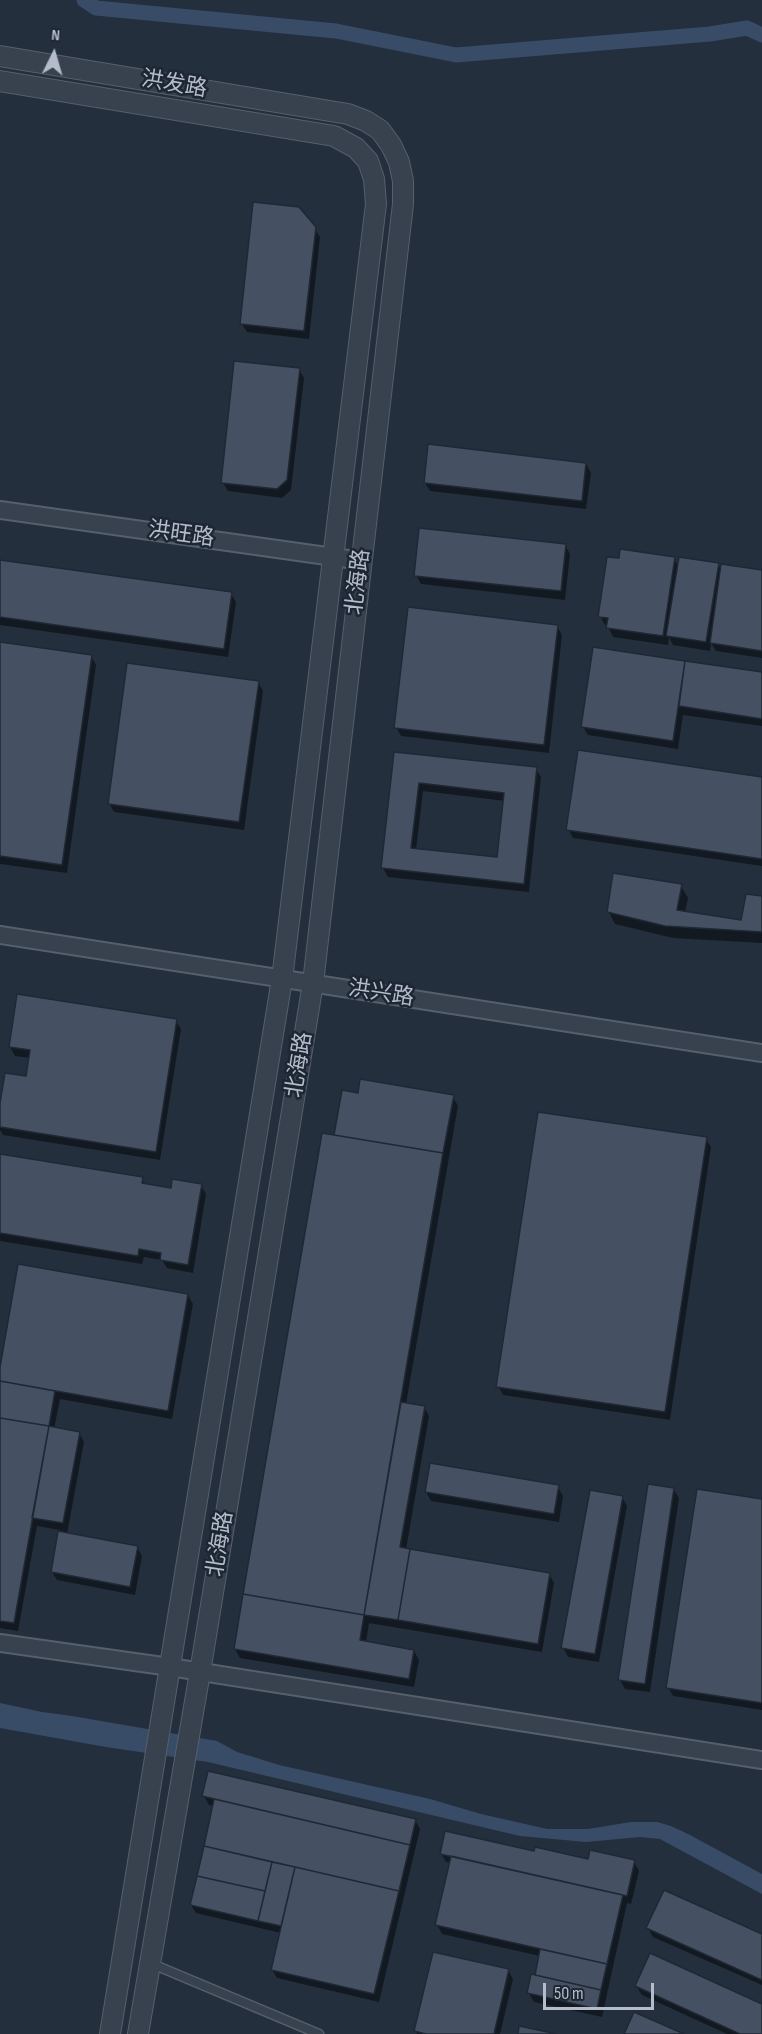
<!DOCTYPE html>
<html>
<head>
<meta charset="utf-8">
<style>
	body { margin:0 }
	#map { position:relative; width:762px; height:2034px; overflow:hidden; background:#242f3e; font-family:"Sofia Sans Condensed",sans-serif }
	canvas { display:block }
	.north { position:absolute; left:24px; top:24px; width:60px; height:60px; -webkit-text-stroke:4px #1d2633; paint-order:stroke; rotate:5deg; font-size:16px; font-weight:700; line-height:24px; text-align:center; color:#b4bcc9 }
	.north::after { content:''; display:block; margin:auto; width:21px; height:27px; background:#b4bcc9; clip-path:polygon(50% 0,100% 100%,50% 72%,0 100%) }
	.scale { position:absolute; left:543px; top:1983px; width:111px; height:27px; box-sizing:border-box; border:3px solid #b4bcc9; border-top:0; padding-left:8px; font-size:18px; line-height:21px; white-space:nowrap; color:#b4bcc9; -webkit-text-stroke:4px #1d2633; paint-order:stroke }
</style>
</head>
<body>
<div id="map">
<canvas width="762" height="2034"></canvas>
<div class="north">N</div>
<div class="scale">50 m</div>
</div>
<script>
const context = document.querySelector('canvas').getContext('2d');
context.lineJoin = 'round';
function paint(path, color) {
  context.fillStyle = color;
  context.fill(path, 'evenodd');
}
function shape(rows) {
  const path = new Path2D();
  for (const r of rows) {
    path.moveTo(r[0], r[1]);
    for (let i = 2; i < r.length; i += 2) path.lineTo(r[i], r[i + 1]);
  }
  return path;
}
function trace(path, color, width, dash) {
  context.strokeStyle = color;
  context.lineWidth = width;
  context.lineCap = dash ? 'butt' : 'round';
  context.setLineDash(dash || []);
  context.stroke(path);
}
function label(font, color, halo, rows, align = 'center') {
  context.font = font + ' "Sofia Sans Condensed","Noto Sans SC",sans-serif';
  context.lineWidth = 5;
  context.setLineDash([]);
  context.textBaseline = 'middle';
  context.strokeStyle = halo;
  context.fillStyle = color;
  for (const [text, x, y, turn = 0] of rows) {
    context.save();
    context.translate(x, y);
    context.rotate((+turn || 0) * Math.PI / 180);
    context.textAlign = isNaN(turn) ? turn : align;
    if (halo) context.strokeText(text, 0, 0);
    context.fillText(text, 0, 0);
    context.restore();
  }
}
const water = shape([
	[0,1703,42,1712,72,1716,217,1741,237,1752,279,1765,430,1799,481,1814,547,1829,588,1829,631,1822,657,1822,671,1826,690,1835,762,1874,762,1894,660,1839,640,1837,586,1842,520,1836,208,1762,106,1747,0,1728]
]);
const shadow = shape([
	[314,228,320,237,309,339,247,332,242,324],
	[299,370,304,378,291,490,282,498,228,491,223,483],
	[586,464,591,473,586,509,430,491,425,483],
	[565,545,570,554,565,600,421,584,416,575],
	[674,558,679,568,718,564,722,572,762,572,762,658,716,651,711,643,710,651,673,645,669,637,668,645,613,637,608,626,605,625,600,616],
	[0,561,231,594,236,602,228,657,0,625],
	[557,626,562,635,549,753,401,736,396,727],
	[0,643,91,656,96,665,67,873,0,864],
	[595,649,762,674,762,726,683,715,678,749,588,735,583,727],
	[258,682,263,691,244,830,114,812,109,803],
	[395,753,536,769,541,777,529,892,388,877,383,868],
	[423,791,505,801,498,859,416,850],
	[762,778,762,866,573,838,568,829],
	[681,886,688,898,685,912,743,921,762,898,762,943,673,938,615,924,609,912],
	[176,1021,181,1029,160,1160,3,1135,0,1130,0,1113,27,1078,30,1058,15,1056,10,1047],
	[359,1095,453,1097,458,1106,406,1404,424,1407,429,1416,406,1550,549,1574,554,1583,542,1652,369,1623,366,1643,414,1651,419,1660,414,1687,240,1658,235,1649,336,1136],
	[706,1139,711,1147,670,1420,503,1395,498,1386],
	[0,1155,142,1179,145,1185,172,1189,201,1185,206,1194,193,1273,167,1268,162,1260,144,1257,142,1264,0,1241],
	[188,1295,193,1304,172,1419,60,1399,54,1429,79,1433,84,1442,67,1534,137,1547,142,1556,135,1595,57,1580,52,1572,60,1530,37,1526,18,1631,0,1628,0,1376],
	[558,1487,563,1496,559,1522,431,1501,426,1492],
	[673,1489,679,1498,650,1692,625,1689,620,1680],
	[622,1497,627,1506,599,1662,568,1657,563,1648],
	[762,1501,762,1710,673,1696,668,1687],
	[204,1796,415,1820,420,1829,379,2002,277,1978,272,1970,281,1933,196,1913,191,1905,214,1806,209,1805],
	[441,1853,535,1853,589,1861,634,1862,639,1871,631,1904,627,1903,602,2017,534,2002,529,1993,536,1977,540,1956,442,1934,437,1925,451,1863,446,1862],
	[648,1928,762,1935,762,1985,653,1937],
	[508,1970,513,1979,500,2034,417,2034,416,2031],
	[636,1986,762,2006,762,2034,727,2034,642,1995]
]);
const canal = shape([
	[84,0,96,8,336,31,456,55,710,34,747,28,762,35]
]);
const building = shape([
	[253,202,299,207,316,227,304,331,240,324,253,202],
	[234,361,300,368,287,480,277,489,221,483,234,361],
	[428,444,586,463,582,501,424,483,428,444],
	[419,528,566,544,561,591,414,576,419,528],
	[620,549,675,557,663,636,606,628,608,618,598,617,607,557,619,558,620,549],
	[679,557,719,563,706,642,666,636,679,557],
	[0,560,232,592,224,649,0,617,0,560],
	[721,564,762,570,762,651,710,643,721,564],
	[408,607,558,625,544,745,394,728,408,607],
	[0,642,92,655,62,865,0,856,0,642],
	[593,647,685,661,673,741,581,727,593,647],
	[685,661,762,672,762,719,679,706,685,661],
	[127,663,259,681,239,822,108,804,127,663],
	[578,750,762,777,762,859,566,830,578,750],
	[394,752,537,767,524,884,381,868,394,752],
	[419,783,504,793,497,857,411,848,419,783],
	[613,873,682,884,677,910,741,920,746,894,762,896,762,932,665,926,607,912,613,873],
	[17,994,177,1019,156,1152,0,1127,0,1103,5,1073,26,1076,30,1050,9,1047,17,994],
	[360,1079,454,1095,443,1153,334,1135,342,1090,358,1093,360,1079],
	[538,1112,707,1137,665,1412,496,1387,538,1112],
	[322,1133,443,1153,364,1615,243,1594,322,1133],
	[0,1154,143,1177,142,1183,171,1188,172,1179,202,1184,188,1265,160,1260,161,1253,139,1249,138,1256,0,1233,0,1154],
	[18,1264,188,1294,168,1411,0,1381,0,1367,18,1264],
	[0,1381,55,1391,49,1426,0,1418,0,1381],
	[401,1402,425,1406,400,1547,410,1549,398,1620,364,1615,401,1402],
	[0,1418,49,1426,14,1623,0,1621,0,1418],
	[49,1426,80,1432,63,1523,32,1518,49,1426],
	[430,1463,559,1485,554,1514,425,1492,430,1463],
	[648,1484,674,1488,645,1684,618,1680,648,1484],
	[697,1489,762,1499,762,1703,666,1688,697,1489],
	[590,1490,623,1496,595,1654,561,1648,590,1490],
	[58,1531,138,1546,130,1587,51,1572,58,1531],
	[410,1549,550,1573,538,1644,398,1620,410,1549],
	[243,1594,364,1615,360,1640,414,1650,409,1679,234,1649,243,1594],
	[208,1771,416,1819,410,1845,202,1796,208,1771],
	[214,1799,410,1845,399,1891,204,1846,214,1799],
	[445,1831,534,1851,535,1847,588,1859,590,1850,635,1860,627,1896,440,1854,445,1831],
	[204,1846,272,1862,265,1891,197,1876,204,1846],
	[451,1856,623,1895,607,1964,435,1925,451,1856],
	[272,1862,295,1867,281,1926,258,1921,272,1862],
	[295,1867,399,1891,374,1994,271,1970,295,1867],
	[197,1876,265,1891,258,1921,190,1905,197,1876],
	[664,1890,762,1934,762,1980,646,1928,664,1890],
	[540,1949,607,1964,601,1990,535,1975,540,1949],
	[433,1952,509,1969,494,2034,426,2034,414,2031,433,1952],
	[650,1953,762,2004,762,2034,740,2034,635,1986,650,1953],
	[531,1974,601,1990,597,2009,527,1993,531,1974],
	[634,2012,684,2034,624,2034,634,2012],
	[519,2026,557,2034,518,2034,519,2026]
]);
const service = shape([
	[150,1963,319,2034]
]);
const minor = shape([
	[0,510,362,561],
	[0,935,762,1053],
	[0,1643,170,1667,762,1760]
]);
const tertiary = shape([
	[0,56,348,114,366,121,380,130,391,145,399,162,403,181,403,204,313,983,200,1672,138,2034],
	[0,81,334,136,356,148,368,161,374,179,376,204,282,979,110,2034]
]);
const streetNames = [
	["洪发路",174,85,10],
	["洪旺路",181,535,8],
	["北海路",359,582,-83],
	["洪兴路",381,994,9],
	["北海路",300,1065,-81],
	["北海路",221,1544,-81]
];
paint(water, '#394c67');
paint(shadow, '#0007');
trace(canal, '#394c67', 15);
paint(building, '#455162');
trace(building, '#1f2835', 1.5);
trace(service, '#565f6c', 11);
trace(minor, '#565f6c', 20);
trace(tertiary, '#565f6c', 22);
trace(service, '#38414e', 8);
trace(minor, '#38414e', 16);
trace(tertiary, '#38414e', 20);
label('22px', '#b4bcc9', '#1d2633', streetNames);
</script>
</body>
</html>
